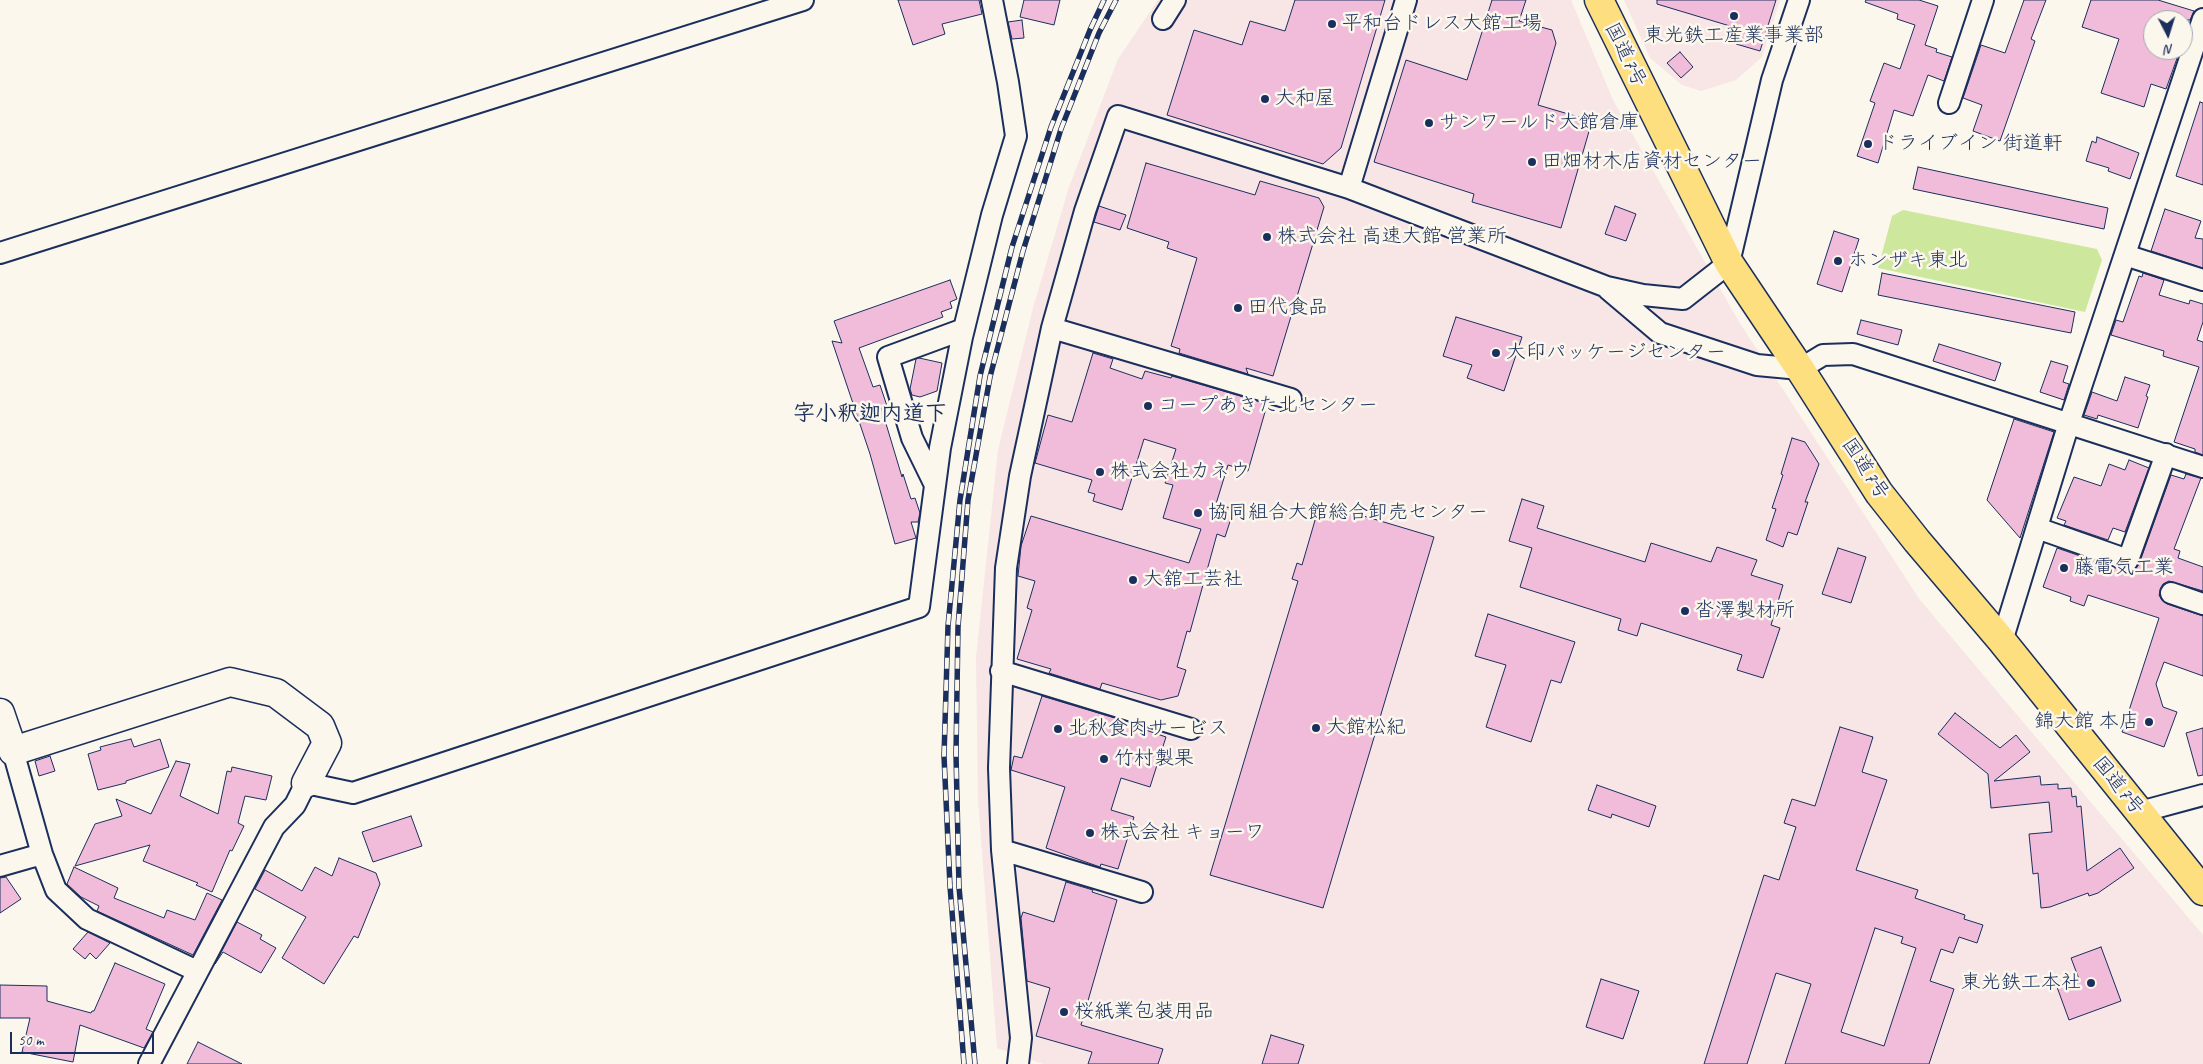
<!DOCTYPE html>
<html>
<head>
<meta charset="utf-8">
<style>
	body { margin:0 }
	#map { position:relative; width:2203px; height:1064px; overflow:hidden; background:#fbf7ec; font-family:Caveat,sans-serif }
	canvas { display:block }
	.north { position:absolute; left:2143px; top:10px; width:50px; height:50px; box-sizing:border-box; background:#fbf7ec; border:1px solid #a1a7b3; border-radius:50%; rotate:175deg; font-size:14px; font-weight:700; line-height:20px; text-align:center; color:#1b2f5e }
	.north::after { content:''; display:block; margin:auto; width:18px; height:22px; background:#1b2f5e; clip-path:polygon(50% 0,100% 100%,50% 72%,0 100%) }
	.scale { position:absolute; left:10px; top:1032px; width:144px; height:22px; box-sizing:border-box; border:2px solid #1b2f5e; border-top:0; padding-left:6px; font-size:15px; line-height:18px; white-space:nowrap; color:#1b2f5e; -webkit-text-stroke:4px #fbf7ec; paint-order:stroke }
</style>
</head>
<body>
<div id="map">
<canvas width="2203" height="1064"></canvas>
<div class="north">N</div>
<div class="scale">50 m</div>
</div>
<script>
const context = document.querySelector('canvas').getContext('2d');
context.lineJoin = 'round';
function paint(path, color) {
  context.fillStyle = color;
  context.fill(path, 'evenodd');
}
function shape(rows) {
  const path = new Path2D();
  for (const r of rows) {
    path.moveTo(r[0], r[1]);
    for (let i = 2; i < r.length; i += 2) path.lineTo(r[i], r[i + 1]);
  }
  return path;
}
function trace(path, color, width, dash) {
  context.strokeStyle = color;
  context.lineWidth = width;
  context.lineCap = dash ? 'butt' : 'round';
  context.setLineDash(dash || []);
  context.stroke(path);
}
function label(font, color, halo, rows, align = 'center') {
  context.font = font + ' Caveat,"Klee One",sans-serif';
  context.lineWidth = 5;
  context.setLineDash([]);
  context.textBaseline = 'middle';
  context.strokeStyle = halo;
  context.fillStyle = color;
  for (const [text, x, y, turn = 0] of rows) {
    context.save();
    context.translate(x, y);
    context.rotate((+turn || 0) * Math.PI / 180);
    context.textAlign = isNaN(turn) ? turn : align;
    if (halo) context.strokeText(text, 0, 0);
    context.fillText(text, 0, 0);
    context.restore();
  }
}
const built = shape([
	[1158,0,1571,0,1613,100,1739,322,1920,600,2203,935,2203,1064,1043,1064,997,1048,978,800,976,658,998,450,1033,308,1069,187,1118,59],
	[1624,0,1780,0,1762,57,1736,80,1701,91,1682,85,1650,58]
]);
const green = shape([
	[1903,210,2097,249,2102,260,2085,312,1878,268,1892,216]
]);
const building = shape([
	[898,0,979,0,982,14,942,24,945,34,913,45,898,0],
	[1024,0,1060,0,1054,25,1020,17,1024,0],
	[1295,0,1385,0,1341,148,1323,164,1167,115,1194,30,1242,45,1250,21,1285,31,1295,0],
	[1492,0,1526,0,1519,21,1552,30,1556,43,1538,105,1592,121,1561,228,1472,202,1474,194,1374,162,1406,60,1467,80,1492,0],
	[1657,0,1776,0,1760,51,1736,44,1740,29,1657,4,1657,0],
	[1866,0,1919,0,1938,6,1925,45,1937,49,1936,52,1952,57,1944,81,1928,75,1913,116,1894,110,1878,163,1857,156,1875,103,1870,101,1884,63,1900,69,1915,25,1897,19,1898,14,1865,2,1866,0],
	[2024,0,2046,0,2031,39,2035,41,2000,141,1973,131,1982,105,1963,98,1981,45,2005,53,2024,0],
	[2091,0,2158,0,2194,11,2190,20,2153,20,2153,50,2180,50,2166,89,2151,84,2144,107,2101,93,2119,39,2082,27,2091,0],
	[1022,20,1024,38,1012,39,1008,22,1022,20],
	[1680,52,1693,67,1681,78,1667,63,1680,52],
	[2200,102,2203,103,2203,185,2176,176,2200,102],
	[2097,137,2139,153,2130,179,2108,171,2109,168,2086,161,2092,141,2096,143,2097,137],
	[1146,163,1255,195,1260,181,1319,198,1324,207,1273,376,1246,368,1248,374,1179,353,1180,349,1171,346,1197,258,1167,248,1169,242,1127,228,1146,163],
	[1918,167,2108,208,2104,229,1913,189,1918,167],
	[1099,206,1126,215,1120,230,1094,222,1099,206],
	[1615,206,1636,214,1626,241,1605,234,1615,206],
	[2165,209,2201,221,2195,238,2203,239,2203,268,2151,251,2165,209],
	[1834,231,1859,239,1842,292,1817,284,1834,231],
	[1882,273,2075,312,2071,333,1878,295,1882,273],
	[2143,273,2164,280,2159,295,2189,304,2190,300,2203,304,2203,322,2197,340,2203,342,2203,455,2195,452,2195,449,2174,442,2199,367,2163,356,2164,351,2111,335,2116,320,2123,322,2139,276,2142,277,2143,273],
	[950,280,957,299,950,302,952,308,941,312,943,317,859,348,873,387,880,385,888,409,881,407,902,477,903,474,911,499,915,498,920,513,918,522,911,522,916,538,895,544,870,454,832,341,842,343,834,321,950,280],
	[1456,317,1522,337,1504,391,1467,378,1472,365,1443,356,1456,317],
	[1861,320,1902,330,1898,345,1857,334,1861,320],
	[1939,344,2001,363,1995,381,1933,361,1939,344],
	[1093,353,1113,359,1110,368,1142,379,1145,371,1171,378,1172,376,1261,402,1265,412,1248,471,1228,465,1216,504,1234,509,1225,537,1217,534,1190,632,1187,631,1177,667,1186,670,1178,696,1161,700,1102,683,1100,689,1049,673,1051,669,1017,659,1032,610,1027,608,1035,581,1018,576,1021,546,1031,516,1189,563,1201,529,1163,518,1173,485,1165,483,1176,449,1144,439,1122,510,1093,501,1095,494,1088,492,1092,480,1035,463,1048,415,1072,422,1093,353],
	[919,358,942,363,937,391,920,397,912,395,910,389,916,359,919,358],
	[2051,361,2068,366,2063,382,2069,384,2064,400,2040,392,2051,361],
	[2125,377,2150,385,2146,396,2148,397,2138,428,2098,415,2097,419,2084,415,2092,392,2117,401,2125,377],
	[2014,419,2054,432,2020,538,1987,500,2014,419],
	[1792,438,1805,442,1819,464,1805,502,1808,502,1797,535,1788,532,1783,547,1766,540,1776,509,1772,508,1783,475,1781,474,1792,438],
	[2129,460,2149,468,2125,532,2113,528,2108,540,2064,525,2066,521,2057,518,2074,477,2101,486,2109,464,2125,470,2129,460],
	[2186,474,2201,478,2174,549,2180,551,2178,558,2203,567,2203,591,2169,581,2163,584,2159,595,2162,600,2167,604,2203,616,2203,676,2164,662,2156,684,2163,707,2177,712,2164,747,2122,732,2159,618,2088,595,2084,606,2070,601,2071,597,2043,587,2057,548,2124,571,2135,569,2139,564,2171,475,2184,479,2186,474],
	[1522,499,1544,506,1537,528,1645,562,1651,543,1711,562,1717,547,1757,560,1751,575,1783,585,1771,625,1780,628,1763,678,1737,670,1742,655,1641,623,1637,636,1618,630,1621,619,1520,587,1532,548,1509,541,1522,499],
	[1320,503,1434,537,1323,908,1210,875,1298,581,1292,579,1297,563,1302,565,1320,503],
	[1838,548,1866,557,1851,603,1822,594,1838,548],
	[1488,614,1575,642,1561,683,1551,680,1531,742,1486,727,1506,665,1475,656,1488,614],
	[1042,696,1138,725,1137,727,1166,737,1150,787,1121,778,1111,810,1134,817,1118,869,1101,864,1100,867,1046,848,1065,787,1011,770,1014,756,1022,758,1042,696],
	[1955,713,2000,748,2016,735,2030,752,1994,781,2040,776,2041,785,2058,784,2058,789,2071,788,2072,797,2076,796,2077,807,2081,806,2087,871,2120,848,2134,868,2098,893,2089,896,2088,893,2050,907,2041,908,2038,873,2033,874,2029,834,2052,832,2049,802,1991,808,1988,774,1938,734,1955,713],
	[1840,727,1873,737,1862,772,1887,780,1856,870,1918,890,1915,898,1965,915,1964,919,1983,925,1977,943,1959,937,1953,953,1941,949,1930,981,1954,989,1929,1064,1785,1064,1811,984,1776,973,1747,1064,1704,1064,1764,875,1779,880,1796,827,1784,823,1792,799,1815,806,1840,727],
	[1875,928,1903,937,1901,943,1916,948,1884,1046,1841,1032,1875,928],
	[2203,728,2203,775,2198,776,2186,733,2203,728],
	[131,739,134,747,160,739,169,767,126,781,126,783,98,790,88,754,101,750,100,747,131,739],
	[50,756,55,771,39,776,35,761,50,756],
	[176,761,190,764,180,796,218,814,227,771,231,772,232,767,272,776,266,800,245,796,238,823,244,826,232,851,230,850,212,892,196,885,198,883,143,861,150,845,75,866,95,824,122,816,116,799,151,814,176,761],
	[1597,785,1656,806,1649,827,1612,814,1611,818,1588,810,1597,785],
	[411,816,422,846,373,862,362,832,411,816],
	[339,858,376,873,380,884,358,938,354,936,324,984,282,958,306,917,255,889,265,870,302,891,315,867,332,876,339,858],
	[74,867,118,888,114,898,164,918,167,910,195,920,207,893,222,900,193,955,97,911,99,906,81,897,67,884,74,867],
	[6,877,21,899,0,913,0,878,6,877],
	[1066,882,1093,890,1092,892,1117,900,1081,1025,1163,1049,1158,1064,1088,1064,1092,1052,1036,1036,1050,988,1027,981,1021,918,1023,912,1054,922,1066,882],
	[237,922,262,935,260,939,276,948,261,973,223,952,215,964,237,922],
	[88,932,110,943,96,959,90,953,85,959,73,949,88,932],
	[2101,947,2121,1001,2069,1020,2057,987,2079,979,2071,958,2101,947],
	[115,963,165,984,146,1029,153,1032,144,1048,80,1025,73,1062,22,1052,30,1018,0,1018,0,985,47,986,47,1001,91,1013,92,1011,94,1011,115,963],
	[1601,979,1639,991,1623,1039,1586,1027,1601,979],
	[1271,1035,1304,1045,1298,1064,1262,1064,1271,1035],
	[198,1042,242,1064,187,1064,198,1042]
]);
const street = shape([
	[1163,19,1175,0],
	[1949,103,1983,0],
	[1349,188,1406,0],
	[0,253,803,0],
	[2125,255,2203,280],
	[1608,289,1660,333,1757,365,1800,369,1823,355,1853,354,2203,467],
	[1052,328,1291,399],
	[935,485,912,438,888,357,964,329],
	[2037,528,2128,560,2166,454],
	[2171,593,2203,604],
	[2002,641,2069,423,2203,19],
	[1001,671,1191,729],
	[13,751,42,854,56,890,87,919,197,971],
	[2140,812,2203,795],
	[1002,850,1142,892],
	[0,866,42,854],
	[149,1064,274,827,295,805,306,783,353,793,919,607,940,448,962,337,992,215,1016,136,1008,82,992,0],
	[1018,1064,1021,1038,1002,850,999,768,1006,568,1020,476,1052,328,1085,211,1118,116,1349,188,1607,287,1643,295,1683,299,1729,263,1772,80,1799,0]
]);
const secondary = shape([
	[0,713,13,751,230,682,276,693,320,726,327,743,306,783]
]);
const highway = shape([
	[1599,0,1729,263,1800,369,1879,493,1917,541,2002,641,2203,891]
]);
const rail = shape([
	[964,1064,950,886,944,756,948,626,960,500,980,376,1012,247,1051,127,1090,30,1104,0],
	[975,1064,959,887,956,754,958,627,968,500,990,377,1023,251,1061,129,1099,33,1116,0]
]);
const markers = [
	[1734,16,5,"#1b2f5e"],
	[1332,24,5,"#1b2f5e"],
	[1265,99,5,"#1b2f5e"],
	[1429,123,5,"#1b2f5e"],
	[1868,144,5,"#1b2f5e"],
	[1532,162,5,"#1b2f5e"],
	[1267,237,5,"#1b2f5e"],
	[1838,261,5,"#1b2f5e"],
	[1238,308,5,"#1b2f5e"],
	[1496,353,5,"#1b2f5e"],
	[1148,406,5,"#1b2f5e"],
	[1100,472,5,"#1b2f5e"],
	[1198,513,5,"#1b2f5e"],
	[2064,568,5,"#1b2f5e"],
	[1133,580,5,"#1b2f5e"],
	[1685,611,5,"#1b2f5e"],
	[2149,722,5,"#1b2f5e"],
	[1316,728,5,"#1b2f5e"],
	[1058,729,5,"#1b2f5e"],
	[1104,759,5,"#1b2f5e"],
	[1090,833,5,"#1b2f5e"],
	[2091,983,5,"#1b2f5e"],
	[1064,1012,5,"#1b2f5e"]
];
const poiNames = [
	["平和台ドレス大館工場",1342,24],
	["東光鉄工産業事業部",1734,36,"center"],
	["大和屋",1275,99],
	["サンワールド大館倉庫",1439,123],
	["ドライブイン 街道軒",1878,144],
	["田畑材木店資材センター",1542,162],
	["株式会社 高速大館 営業所",1277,237],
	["ホンザキ東北",1848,261],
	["田代食品",1248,308],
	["大印パッケージセンター",1506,353],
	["コープあきた北センター",1158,406],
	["株式会社カネウ",1110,472],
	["協同組合大館総合卸売センター",1208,513],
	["藤電気工業",2074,568],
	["大舘工芸社",1143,580],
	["沓澤製材所",1695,611],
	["錦大館 本店",2139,722,"right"],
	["大館松紀",1326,728],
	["北秋食肉サービス",1068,729],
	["竹村製果",1114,759],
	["株式会社 キョーワ",1100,833],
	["東光鉄工本社",2081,983,"right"],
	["桜紙業包装用品",1074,1012]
];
const streetNames = [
	["国道7号",1625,55,64],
	["国道7号",1865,469,57],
	["国道7号",2118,786,51]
];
const quarterNames = [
	["字小釈迦内道下",870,414]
];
paint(built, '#f8e5e6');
paint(green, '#cde79d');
paint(building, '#f0bcd9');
trace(building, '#1b2f5e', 1);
trace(street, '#1b2f5e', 24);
trace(secondary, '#1b2f5e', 31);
trace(highway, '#1b2f5e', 31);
trace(street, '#fbf7ec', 20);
trace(secondary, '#fbf7ec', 28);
trace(highway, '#fedf80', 28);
trace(rail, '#1b2f5e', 5.5);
trace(rail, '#fbf7ec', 4, [11]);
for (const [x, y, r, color] of markers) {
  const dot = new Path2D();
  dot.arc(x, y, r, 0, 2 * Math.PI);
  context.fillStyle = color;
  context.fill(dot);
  trace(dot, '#fbf7ec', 2);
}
label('20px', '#1b2f5e', '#fbf7ec', poiNames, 'left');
label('20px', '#1b2f5e', '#fbf7ec', streetNames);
label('bold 22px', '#1b2f5e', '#fbf7ec', quarterNames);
</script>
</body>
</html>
